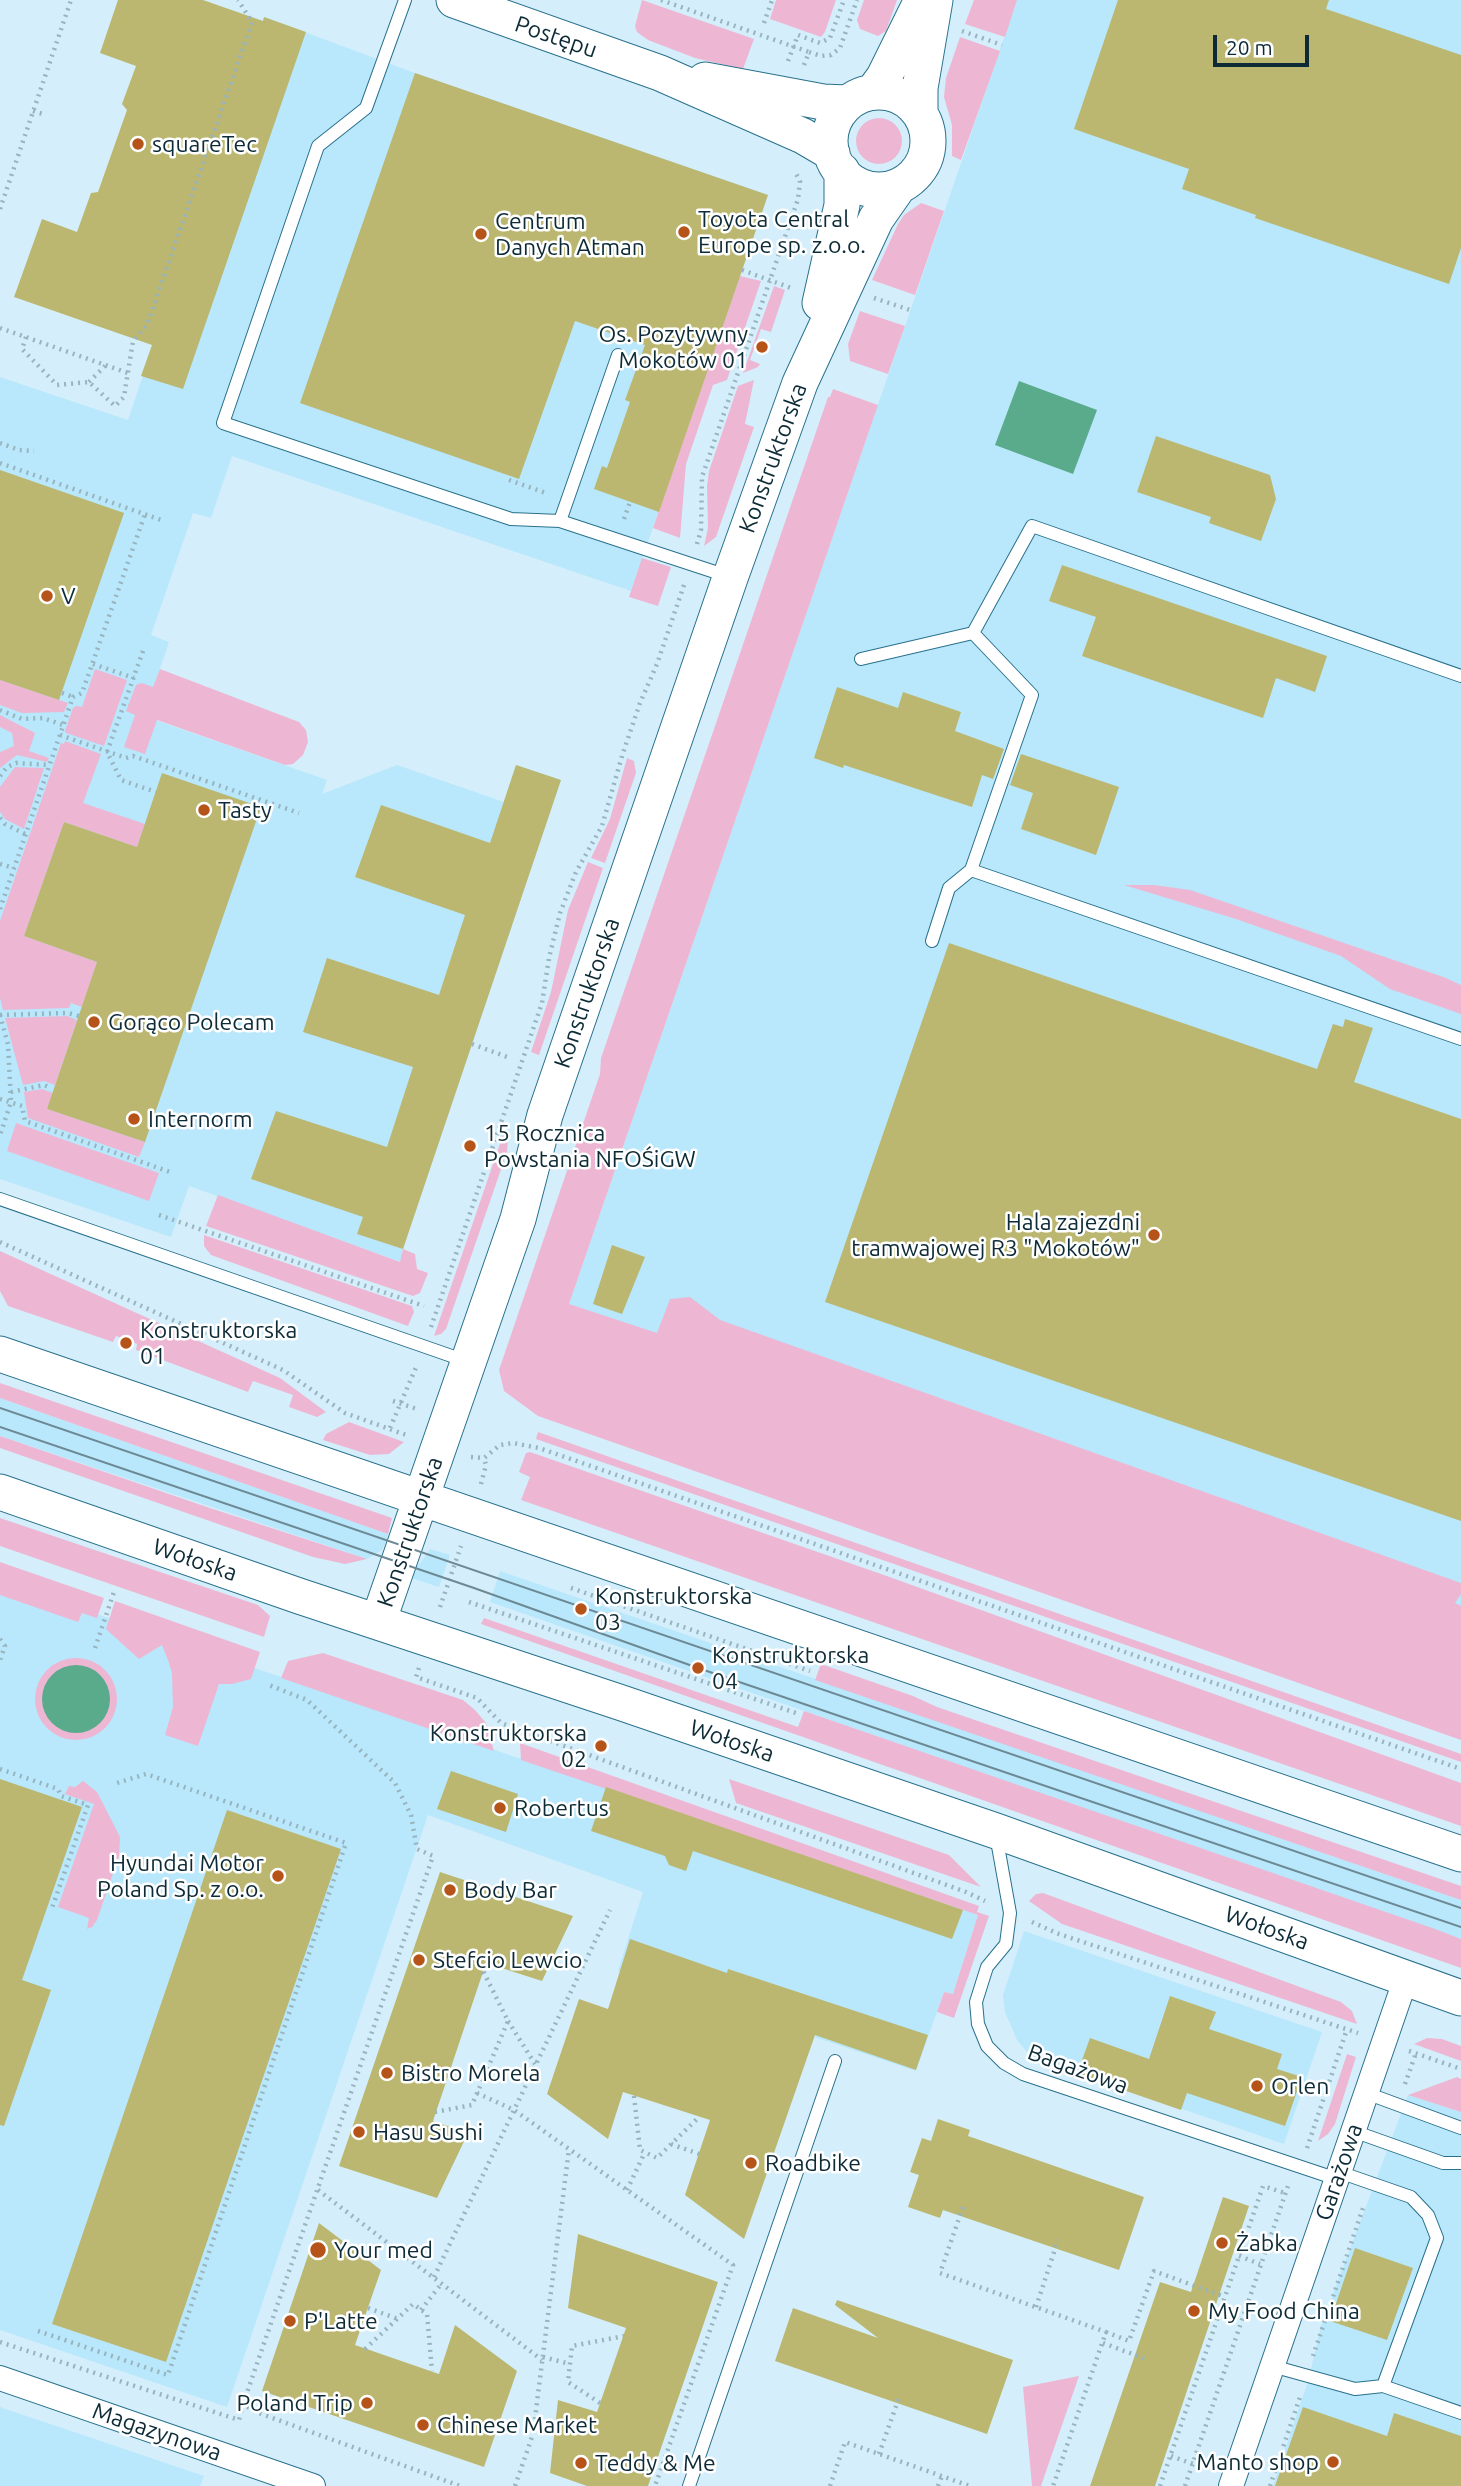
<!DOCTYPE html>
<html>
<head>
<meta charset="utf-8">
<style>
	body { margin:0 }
	#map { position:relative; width:1461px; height:2486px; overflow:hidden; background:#d4effb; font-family:Ubuntu,sans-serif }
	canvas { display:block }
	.scale { position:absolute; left:1213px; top:35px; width:96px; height:32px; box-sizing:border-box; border:4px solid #0d2b36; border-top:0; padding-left:9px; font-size:21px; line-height:24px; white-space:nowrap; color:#0d2b36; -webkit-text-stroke:5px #fff; paint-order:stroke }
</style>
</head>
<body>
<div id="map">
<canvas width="1461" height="2486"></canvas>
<div class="scale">20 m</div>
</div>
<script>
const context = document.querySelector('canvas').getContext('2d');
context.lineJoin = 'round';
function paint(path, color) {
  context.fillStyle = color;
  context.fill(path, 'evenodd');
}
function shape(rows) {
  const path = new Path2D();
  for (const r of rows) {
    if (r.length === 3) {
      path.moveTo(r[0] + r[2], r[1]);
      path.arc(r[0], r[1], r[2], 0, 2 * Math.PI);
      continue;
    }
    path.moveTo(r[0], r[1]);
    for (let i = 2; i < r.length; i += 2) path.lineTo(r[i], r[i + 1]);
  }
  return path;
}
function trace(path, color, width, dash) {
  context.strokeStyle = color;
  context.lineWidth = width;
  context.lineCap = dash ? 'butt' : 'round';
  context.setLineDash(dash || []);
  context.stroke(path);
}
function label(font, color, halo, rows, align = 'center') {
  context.font = font + ' Ubuntu,sans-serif';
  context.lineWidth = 5;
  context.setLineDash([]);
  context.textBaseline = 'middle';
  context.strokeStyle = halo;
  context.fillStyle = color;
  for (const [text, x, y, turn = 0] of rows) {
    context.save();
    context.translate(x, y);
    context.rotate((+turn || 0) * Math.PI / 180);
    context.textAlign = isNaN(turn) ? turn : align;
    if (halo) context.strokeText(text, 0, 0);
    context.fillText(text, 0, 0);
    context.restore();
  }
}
const built = shape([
	[1017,0,1461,0,1461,1625,569,1304],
	[264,17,415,73,768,195,631,591,232,456,211,518,193,513,151,635,169,642,144,716,327,780,322,794,397,765,504,802,516,765,561,780,403,1249,401,1262,189,1186,171,1237,0,1179,0,377,128,420],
	[0,1398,388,1534,386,1541,382,1550,367,1559,0,1436],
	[430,1549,450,1555,439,1587,411,1578,409,1573,422,1561],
	[500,1571,1461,1900,1461,1939,490,1602],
	[0,1581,978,1915,953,1994,944,1992,916,2071,618,1971,643,1892,428,1815,227,2407,0,2330],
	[1024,1931,1322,2032,1284,2144,1031,2057,1017,2040,1005,2012,1003,1995],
	[1408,2095,1461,2112,1461,2486,1273,2486,1309,2378,1321,2326],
	[0,2407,204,2476,200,2486,0,2486]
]);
const green = shape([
	[642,0,754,39,743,69,695,58,648,40,637,32,635,26],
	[776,0,836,0,825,32,821,37,770,19],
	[864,0,897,0,886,31,878,36,860,29,857,20],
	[974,0,1017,0,1005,37,965,24],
	[960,37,1000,51,961,160,952,156,952,125,944,97,946,78],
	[879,141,23],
	[921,203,944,211,915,295,872,280,898,224,904,215],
	[740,276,761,281,727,380,713,385,686,464,680,538,653,528],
	[774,286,785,290,771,332,761,329,750,360,760,364,758,367,743,373],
	[860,311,905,326,888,374,850,361,848,344],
	[754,380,745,424,754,427,716,537,704,546,708,528,707,486,709,471,738,386],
	[833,389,878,405,569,1304,657,1333,670,1299,690,1297,720,1320,1461,1583,1461,1594,1455,1603,1461,1606,1461,1740,538,1416,504,1391,499,1370,600,1074,601,1058,828,397,830,397],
	[642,558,671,567,658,606,629,597],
	[95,669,127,680,104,746,66,733,65,731,73,708,76,706,82,707],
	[160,669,299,722,306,730,308,742,303,755,293,764,285,765,157,720,145,754,124,747,135,715,126,711,136,685,142,683,153,687],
	[0,680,68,703,64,712,22,713,0,705],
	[0,715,35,733,29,751,49,758,47,762,17,755,0,768,0,752,14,746,12,733,0,727],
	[65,741,101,754,83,803,145,824,137,847,64,822,24,936,97,962,82,1007,71,1003,69,1008,3,1010,0,998,0,921,61,743,64,744],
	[627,758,634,761,636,773,605,863,591,858,610,819],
	[15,767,44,768,24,829,5,819,0,812,0,787],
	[588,862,603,868,539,1055,531,1052,551,992,568,910],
	[1124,885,1154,885,1190,890,1446,978,1461,985,1461,1014,1390,989,1341,956,1236,919],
	[67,1016,77,1020,55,1085,44,1081,23,1085,5,1018],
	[42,1089,53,1093,47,1109,145,1142,139,1157,28,1118,24,1092],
	[16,1123,159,1173,149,1201,7,1151],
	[504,1132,508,1139,507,1152,446,1329,441,1334,434,1336],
	[218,1195,400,1262,403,1249,415,1254,417,1269,428,1273,420,1293,413,1296,206,1226],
	[204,1235,412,1306,414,1312,408,1326,211,1255,204,1246],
	[0,1251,280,1378,326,1412,317,1417,289,1407,293,1395,253,1381,248,1392,136,1350,137,1344,116,1336,113,1342,8,1306,0,1291],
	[0,1383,392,1518,388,1534,0,1398],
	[349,1422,404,1442,389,1454,370,1455,323,1440,326,1434],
	[538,1432,1461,1754,1461,1762,536,1439],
	[0,1436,210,1508,367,1559,345,1564,313,1557,0,1448],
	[530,1452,884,1575,1461,1783,1461,1826,521,1500,530,1477,519,1472,526,1453],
	[0,1518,258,1605,270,1616,264,1637,0,1546],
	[0,1562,104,1598,97,1618,82,1613,78,1622,0,1595],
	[115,1601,260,1652,251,1679,232,1684,219,1684,198,1746,165,1735,173,1707,172,1673,168,1660,162,1645,139,1659,106,1629],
	[484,1618,798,1727,804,1711,1435,1929,1461,1939,1461,1968,481,1624],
	[323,1653,463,1700,475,1710,486,1723,494,1751,281,1678,288,1661],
	[76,1699,41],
	[821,1664,913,1696,937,1707,1461,1886,1461,1900,815,1680],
	[520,1743,979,1906,977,1912,989,1916,954,2018,937,2012,944,1992,953,1994,978,1915,521,1760],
	[729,1779,949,1855,981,1887,736,1803],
	[83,1781,97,1792,120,1837,119,1856,97,1920,92,1927,87,1929,89,1918,58,1907,94,1804,65,1794,69,1786,75,1787],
	[1043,1893,1341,2002,1352,2011,1357,2024,1062,1924,1029,1901,1036,1894],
	[1427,2038,1442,2039,1461,2046,1461,2061,1414,2044],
	[1347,2054,1356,2057,1335,2124,1328,2134,1318,2141],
	[1457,2077,1461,2079,1461,2112,1408,2095],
	[1079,2376,1041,2486,1032,2486,1023,2387]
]);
const water = shape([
	[1019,381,1097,410,1073,474,995,445],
	[76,1699,34]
]);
const building = shape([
	[118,0,203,0,263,21,264,17,306,32,183,389,141,376,152,345,14,297,42,219,77,232,91,193,98,192,127,110,122,104,136,66,100,53],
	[1118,0,1329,0,1326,9,1461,55,1461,248,1449,284,1255,218,1256,215,1182,189,1189,169,1074,129],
	[415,73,768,195,659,512,594,489,602,466,607,468,630,402,625,400,645,345,575,321,519,479,300,403],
	[1156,436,1270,475,1276,499,1261,541,1209,523,1211,517,1137,492],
	[0,470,124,513,59,700,0,680],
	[1062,565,1327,656,1315,692,1276,678,1263,718,1082,656,1096,617,1049,601],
	[837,687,898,708,903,692,961,712,955,731,1004,749,993,779,982,775,972,807,844,765,843,768,814,758],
	[1021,754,1119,787,1096,855,1021,829,1033,793,1010,785],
	[516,765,561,780,403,1249,357,1234,363,1217,251,1179,276,1111,387,1147,413,1067,303,1032,327,958,439,995,465,915,355,877,381,805,490,843],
	[162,773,261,807,145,1142,47,1109,97,962,24,936,64,822,137,847],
	[949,943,1317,1069,1333,1024,1343,1027,1345,1019,1373,1028,1354,1082,1461,1119,1461,1521,825,1302],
	[612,1245,645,1257,622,1314,593,1304],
	[451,1771,518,1794,506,1832,437,1809],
	[0,1779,82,1807,22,1980,51,1990,4,2126,0,2125],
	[606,1787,963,1910,952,1939,693,1851,686,1871,669,1865,665,1856,591,1831],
	[227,1810,341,1849,166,2362,52,2324],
	[440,1872,573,1916,542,1981,486,1963,433,2121,468,2133,437,2198,339,2166],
	[630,1939,727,1973,728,1969,928,2035,916,2070,815,2035,744,2239,685,2195,710,2120,623,2092,608,2139,547,2094,579,1999,608,2009],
	[1170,1996,1216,2012,1209,2029,1282,2054,1277,2069,1302,2077,1285,2126,1187,2093,1181,2110,1077,2074,1090,2038,1149,2059],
	[938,2119,970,2130,968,2136,1144,2197,1119,2270,943,2210,940,2218,908,2207,919,2175,910,2172,922,2138,931,2141],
	[1223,2197,1249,2206,1155,2486,1090,2486,1160,2282,1191,2292],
	[319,2223,381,2270,355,2345,439,2374,455,2325,517,2371,484,2467,262,2391],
	[578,2234,718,2282,648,2486,587,2486,550,2473,558,2400,597,2412,626,2328,568,2308],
	[1355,2248,1413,2268,1387,2340,1330,2321],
	[837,2300,1013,2360,987,2434,775,2361,793,2308,878,2338,835,2305],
	[1303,2407,1387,2436,1394,2413,1461,2436,1461,2486,1275,2486]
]);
const path = shape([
	[661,0,809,52],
	[764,23,772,0],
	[962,31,1002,45],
	[788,61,798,35,820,43,830,38,844,0],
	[804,65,809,52,821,56,831,55,840,48,857,0],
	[33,111,43,114],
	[0,209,71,0],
	[742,270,791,288],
	[874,298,910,310],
	[0,328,128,373],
	[26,337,22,349,57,385,89,382,115,406,124,397,133,341,147,325,252,22,238,0],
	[89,382,106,365],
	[0,443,19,450,34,451],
	[0,463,161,520],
	[509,480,546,493],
	[624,519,630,502],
	[697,544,701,530,702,477,798,199,800,181,795,172],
	[143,651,107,752,121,780,156,792],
	[93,664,134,678],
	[62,693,73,697],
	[0,710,22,719,43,718,63,725],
	[60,735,126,758,133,756,299,813],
	[0,776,7,767,16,763,49,765],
	[0,818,5,824,25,834],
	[0,864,14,868],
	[0,909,73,697,82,693,145,514],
	[0,1015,8,1044,11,1102,0,1135],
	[0,1015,68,1013,79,1016],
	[472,1044,510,1058],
	[11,1092,44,1085,51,1088],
	[0,1099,22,1106,25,1121,173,1173],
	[159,1215,424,1306],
	[0,1242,283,1370,345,1413,409,1436],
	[431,1327,542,1003,549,958,560,913,576,872,602,826,622,756,640,703,657,664,684,585],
	[393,1401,417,1409],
	[390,1428,417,1365],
	[471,1457,484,1458,500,1445,513,1443,539,1448,1461,1769],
	[481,1484,486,1465,484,1458],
	[571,1588,810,1671],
	[469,1602,796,1713],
	[440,1607,461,1546],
	[0,1639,5,1646,0,1660],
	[95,1648,114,1592],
	[419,1668,416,1677,477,1698,501,1723,966,1892,985,1901],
	[0,1769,58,1789,61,1796,88,1805,51,1911],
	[1032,1922,1059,1934,1358,2033],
	[508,2021,535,2064],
	[1409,2051,1461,2069],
	[1405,2084,1416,2053],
	[477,2093,514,2110,733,2265,655,2486],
	[634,2096,640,2150,657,2158,699,2117],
	[435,2112,472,2105,508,2021,483,1971],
	[671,2144,699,2154],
	[1307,2148,1347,2029],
	[318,2190,542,2360],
	[627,2190,645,2152],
	[963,2207,940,2273,1106,2332,1053,2486],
	[1239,2256,1260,2264],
	[434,2277,610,1910],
	[1036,2307,1058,2240],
	[368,2308,398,2319],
	[421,2310,442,2283],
	[38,2331,168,2375,346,1843,146,1774,117,1783],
	[1106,2332,1129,2341,1154,2271,1225,2297],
	[0,2342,239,2420,243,2404,256,2412,460,2486],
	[1103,2343,1146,2359],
	[365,2349,413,2304,427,2314,432,2371],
	[1313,2356,1364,2205],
	[543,2357,570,2364],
	[600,2403,568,2382,572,2346,624,2336],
	[243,2404,433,1856,417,1849,411,1815,395,1783,307,1700,269,1685],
	[879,2454,900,2395],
	[1171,2456,1193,2464],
	[515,2486,533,2434,569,2149],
	[830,2486,845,2442,970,2486],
	[938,2486,942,2476],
	[1160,2486,1263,2186,1285,2193],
	[1185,2486,1289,2183],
	[1270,2486,1300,2397]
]);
const lane = shape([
	[405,0,366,108,318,146,223,423,511,519,560,521,727,576],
	[560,521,618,355],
	[861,659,973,633],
	[971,870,1461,1039],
	[932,941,949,888,971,870,1032,695,973,633,1032,526,1461,676],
	[0,1199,466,1361],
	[996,1835,1010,1913,1006,1944,987,1967,976,2002,978,2024,987,2046,1004,2063,1023,2074,1337,2179],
	[1366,2093,1461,2128],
	[1353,2131,1443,2163,1461,2163],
	[1339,2172,1411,2197,1428,2215,1437,2238,1383,2386],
	[1272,2366,1355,2389,1383,2386,1461,2413],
	[689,2486,835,2061]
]);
const street = shape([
	[0,2378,313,2486],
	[1231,2486,1406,1978]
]);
const secondary = shape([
	[454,0,660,73,803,136,832,153],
	[705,80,823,102,847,103],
	[873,92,884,77,922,0],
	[879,141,49],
	[920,113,920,88,935,0],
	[820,303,842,205,842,171],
	[0,1354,1461,1854],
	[0,1492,299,1596,622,1703,996,1831,1461,1998],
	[378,1622,518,1219,545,1115,730,578,800,383,876,219,899,186]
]);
const tram = shape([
	[0,1408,1461,1908],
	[0,1427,474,1588,698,1668,1461,1927]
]);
const markers = [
	[138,144,7,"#b55319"],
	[684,232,7,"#b55319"],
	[481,234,7,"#b55319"],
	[762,347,7,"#b55319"],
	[47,596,7,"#b55319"],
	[204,810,7,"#b55319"],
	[94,1022,7,"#b55319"],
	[134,1119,7,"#b55319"],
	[470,1146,7,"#b55319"],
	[1154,1235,7,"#b55319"],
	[126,1343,7,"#b55319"],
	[581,1609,7,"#b55319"],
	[698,1668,7,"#b55319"],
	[601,1746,7,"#b55319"],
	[500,1808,7,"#b55319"],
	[278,1876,7,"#b55319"],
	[450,1890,7,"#b55319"],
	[419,1960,7,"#b55319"],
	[387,2073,7,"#b55319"],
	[1257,2086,7,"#b55319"],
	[359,2132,7,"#b55319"],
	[751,2163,7,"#b55319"],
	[1222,2243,7,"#b55319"],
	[318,2250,9,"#b55319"],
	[1194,2311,7,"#b55319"],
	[290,2321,7,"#b55319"],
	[367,2403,7,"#b55319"],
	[423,2425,7,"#b55319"],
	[1333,2462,7,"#b55319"],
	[581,2463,7,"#b55319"]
];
const streetNames = [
	["Postępu",556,37,19],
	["Konstruktorska",773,458,-70],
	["Konstruktorska",587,993,-71],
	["Konstruktorska",410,1532,-71],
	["Wołoska",195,1560,19],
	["Wołoska",732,1741,19],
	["Wołoska",1267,1928,20],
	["Bagażowa",1078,2069,20],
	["Garażowa",1339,2172,-71],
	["Magazynowa",157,2432,19]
];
const poiNames = [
	["squareTec",152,144],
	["Toyota Central",698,219],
	["Europe sp. z.o.o.",698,245],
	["Centrum",495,221],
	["Danych Atman",495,247],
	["Os. Pozytywny",748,334,"right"],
	["Mokotów 01",748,360,"right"],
	["V",61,596],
	["Tasty",218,810],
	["Gorąco Polecam",108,1022],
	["Internorm",148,1119],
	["15 Rocznica",484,1133],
	["Powstania NFOŚiGW",484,1159],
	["Hala zajezdni",1140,1222,"right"],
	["tramwajowej R3 \"Mokotów\"",1140,1248,"right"],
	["Konstruktorska",140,1330],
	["01",140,1356],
	["Konstruktorska",595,1596],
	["03",595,1622],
	["Konstruktorska",712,1655],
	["04",712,1681],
	["Konstruktorska",587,1733,"right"],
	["02",587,1759,"right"],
	["Robertus",514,1808],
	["Hyundai Motor",264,1863,"right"],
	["Poland Sp. z o.o.",264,1889,"right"],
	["Body Bar",464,1890],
	["Stefcio Lewcio",433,1960],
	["Bistro Morela",401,2073],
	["Orlen",1271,2086],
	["Hasu Sushi",373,2132],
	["Roadbike",765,2163],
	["Żabka",1236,2243],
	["Your med",334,2250],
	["My Food China",1208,2311],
	["P'Latte",304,2321],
	["Poland Trip",353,2403,"right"],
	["Chinese Market",437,2425],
	["Manto shop",1319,2462,"right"],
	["Teddy & Me",595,2463]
];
paint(built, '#b9e7fb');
paint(green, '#edb7d3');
paint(water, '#5aab8b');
paint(building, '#bbb770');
trace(lane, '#29718c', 14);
trace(street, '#29718c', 26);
trace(secondary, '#29718c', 37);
trace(path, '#98b4bf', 4.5, [2, 5]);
trace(lane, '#fff', 12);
trace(street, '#fff', 24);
trace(secondary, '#fff', 35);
trace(tram, '#6c8994', 2);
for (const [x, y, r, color] of markers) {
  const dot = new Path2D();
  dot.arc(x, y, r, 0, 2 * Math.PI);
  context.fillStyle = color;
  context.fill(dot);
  trace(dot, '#fff', 2.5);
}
label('23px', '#0d2b36', '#fff', streetNames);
label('23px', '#0d2b36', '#fff', poiNames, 'left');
</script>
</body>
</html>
